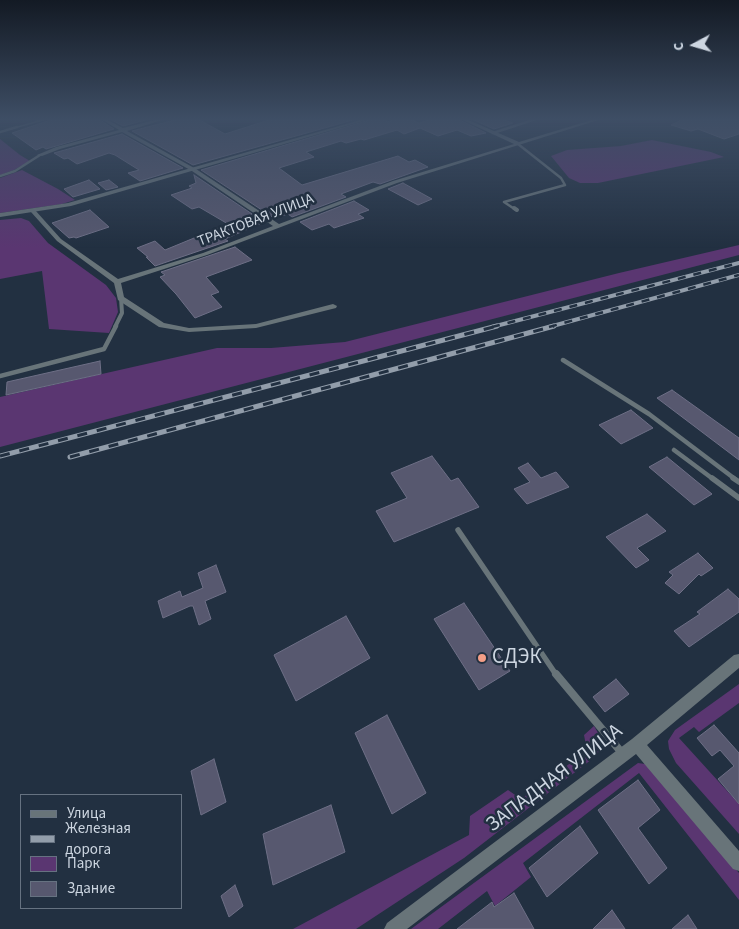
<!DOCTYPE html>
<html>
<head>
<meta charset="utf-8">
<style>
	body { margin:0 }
	#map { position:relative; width:739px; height:929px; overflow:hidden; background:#223041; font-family:"Source Sans 3",sans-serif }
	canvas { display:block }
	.legend { position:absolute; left:20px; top:794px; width:162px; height:115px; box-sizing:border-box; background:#223041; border:1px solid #667281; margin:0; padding:6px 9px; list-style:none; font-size:15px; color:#cdd6e1 }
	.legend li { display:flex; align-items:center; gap:10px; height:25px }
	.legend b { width:25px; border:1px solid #667281 }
	.north { position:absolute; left:669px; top:20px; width:50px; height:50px; -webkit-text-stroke:4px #223041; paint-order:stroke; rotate:264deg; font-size:14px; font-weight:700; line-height:20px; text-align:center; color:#cdd6e1 }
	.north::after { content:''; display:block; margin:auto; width:18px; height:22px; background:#cdd6e1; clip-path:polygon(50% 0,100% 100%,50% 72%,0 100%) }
</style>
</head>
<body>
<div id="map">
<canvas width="739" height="929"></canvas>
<ul class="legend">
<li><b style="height:6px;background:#687479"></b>Улица</li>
<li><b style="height:6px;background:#929daa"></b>Железная дорога</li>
<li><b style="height:14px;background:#5a3671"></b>Парк</li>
<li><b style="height:14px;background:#57586f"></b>Здание</li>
</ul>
<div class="north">С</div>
</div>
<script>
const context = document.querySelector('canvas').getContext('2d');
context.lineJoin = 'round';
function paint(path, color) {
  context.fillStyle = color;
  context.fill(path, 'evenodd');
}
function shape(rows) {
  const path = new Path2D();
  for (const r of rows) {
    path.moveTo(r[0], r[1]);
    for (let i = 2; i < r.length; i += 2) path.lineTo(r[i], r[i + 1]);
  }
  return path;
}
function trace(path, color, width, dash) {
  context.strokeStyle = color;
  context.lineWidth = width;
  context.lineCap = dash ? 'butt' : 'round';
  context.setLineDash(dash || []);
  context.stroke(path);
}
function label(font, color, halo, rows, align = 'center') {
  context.font = font + ' "Source Sans 3",sans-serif';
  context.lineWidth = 5;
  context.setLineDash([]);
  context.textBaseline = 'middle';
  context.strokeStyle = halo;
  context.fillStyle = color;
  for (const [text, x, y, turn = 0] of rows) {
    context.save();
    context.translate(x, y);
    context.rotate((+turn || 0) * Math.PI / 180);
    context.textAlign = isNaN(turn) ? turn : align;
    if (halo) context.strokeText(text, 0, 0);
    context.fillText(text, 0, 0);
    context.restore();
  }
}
const green = shape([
	[0,139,20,155,30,161,14,170,0,175],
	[652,140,711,152,724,157,598,183,580,183,569,178,551,156,567,150,621,146],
	[22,170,58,189,75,200,62,204,0,213,0,178],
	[21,218,29,221,48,243,106,285,116,298,118,312,109,333,49,329,42,271,0,279,0,220],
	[739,245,739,255,0,447,0,397,217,348,271,348,345,342,619,273],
	[739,684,739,703,699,732,694,727,679,738,739,804,739,834,676,763,669,749,668,741,675,730],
	[594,726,601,738,602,742,602,746,596,756,464,858,356,929,293,929,469,835,470,816,508,790,521,799,587,751,584,735],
	[638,763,645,764,653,772,739,873,739,900,639,773,523,863,531,877,495,906,487,891,438,929,411,929]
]);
const building = shape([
	[56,118,97,118,114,129,46,149,43,147,36,150,12,133,56,118],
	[108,118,142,118,146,120,123,126,108,118],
	[182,118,196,118,225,134,275,118,360,118,193,165,132,131,182,118],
	[376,118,386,118,387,122,400,118,409,118,419,123,435,118,456,118,486,133,471,136,457,130,438,136,420,128,404,134,397,130,364,140,361,139,346,143,341,141,306,152,314,157,279,168,302,185,398,156,409,162,415,160,428,167,380,184,373,182,341,194,346,197,292,217,288,214,274,218,201,170,376,118],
	[469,118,499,118,513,123,494,129,469,118],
	[685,118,739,118,739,134,724,139,698,129,691,131,671,125,685,118],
	[122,134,183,168,140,181,128,173,139,170,115,155,109,153,77,164,68,158,64,159,54,153,122,134],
	[194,175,264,222,225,239,228,241,155,266,146,257,148,257,137,248,155,241,165,250,228,224,199,207,192,209,171,195,192,188,189,186,196,183,194,175],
	[89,180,100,189,73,197,64,189,89,180],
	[109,180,118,187,106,190,98,183,109,180],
	[403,183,432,199,418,205,388,189,403,183],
	[354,201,369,210,358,214,364,218,334,228,329,224,312,230,300,222,354,201],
	[90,210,109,227,76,238,74,237,69,238,52,223,90,210],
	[235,247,252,260,206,277,219,292,211,295,222,307,195,318,176,294,160,277,165,275,161,272,235,247],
	[100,361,101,374,6,395,7,382,100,361],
	[672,390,739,438,739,460,657,398,672,390],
	[631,410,653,428,621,444,599,425,631,410],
	[432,456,451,481,458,478,479,507,394,542,376,511,407,498,391,473,432,456],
	[667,457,712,494,694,505,649,467,667,457],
	[528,463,541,478,556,472,569,487,527,504,514,489,530,482,518,468,528,463],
	[647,514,666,531,637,548,649,560,636,568,606,537,647,514],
	[698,553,713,568,701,576,699,574,679,594,665,583,673,575,669,572,698,553],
	[216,565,226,592,205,601,211,619,199,625,193,606,190,606,163,618,158,601,180,591,182,597,203,588,198,573,216,565],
	[728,589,739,599,739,612,689,647,674,631,700,614,697,612,728,589],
	[464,603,510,671,479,690,434,619,464,603],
	[346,616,370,658,296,701,274,655,346,616],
	[616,679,629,694,605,712,593,697,616,679],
	[387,715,426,793,392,814,355,733,387,715],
	[714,725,739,753,739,804,718,779,734,766,720,750,712,756,697,738,714,725],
	[214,759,226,802,201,815,191,771,214,759],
	[638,780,660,810,638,828,667,868,649,884,598,810,638,780],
	[331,805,345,852,273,885,263,834,331,805],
	[580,826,598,853,547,897,529,868,580,826],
	[235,885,243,906,229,917,221,896,235,885],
	[514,893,534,929,457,929,492,902,494,907,514,893],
	[612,910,625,929,593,929,612,910],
	[688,915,697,929,672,929,688,915]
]);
const serviceFar4 = shape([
	[35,118,39,121],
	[0,132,17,127],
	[493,133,539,118],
	[0,176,15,171,40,155],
	[516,210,504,202,565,185,561,178,518,144]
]);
const serviceFar3 = shape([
	[514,208,517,210],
	[115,327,122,313,121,298]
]);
const serviceFar2 = shape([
	[563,360,649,414,735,479],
	[0,376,104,349,116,326],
	[674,450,713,479]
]);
const serviceFar1 = shape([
	[712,478,739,498],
	[733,478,739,482],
	[458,530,557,676]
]);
const service = shape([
	[556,674,622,753]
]);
const minor = shape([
	[46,118,54,118,17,128,15,127,46,118],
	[99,118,104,118,123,128,162,118,169,118,127,131,196,169,279,224,393,181,514,144,458,118,464,118,519,142,598,118,605,118,397,183,207,255,121,283,124,297,164,323,189,328,256,324,333,304,337,306,336,308,256,328,189,332,159,327,118,300,114,283,57,241,31,212,31,210,35,210,61,239,118,279,203,253,273,226,192,171,122,132,60,149,42,156,37,155,56,147,119,130,99,118],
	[739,654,739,668,647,745,739,851,739,871,733,869,636,754,407,929,384,929,387,923,632,739,734,655,739,654]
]);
const tertiary = shape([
	[367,118,374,118,71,206,0,217,0,213,68,203,367,118]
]);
const railFar1 = shape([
	[492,327,739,263],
	[549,327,739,275]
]);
const rail = shape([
	[0,456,497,326],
	[70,457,554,326]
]);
const markers = [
	[482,658,5,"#f49e87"]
];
const farStreetnames = [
	["ТРАКТОВАЯ УЛИЦА",256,221,-21]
];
const nearPoinames = [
	["СДЭК",492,658]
];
const nearStreetnames = [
	["ЗАПАДНАЯ УЛИЦА",555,779,-37]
];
paint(green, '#5a3671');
paint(building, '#57586f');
trace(building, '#6e6f86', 1);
trace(serviceFar4, '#687479', 2.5);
trace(serviceFar3, '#687479', 4);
trace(serviceFar2, '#687479', 4.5);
trace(serviceFar1, '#687479', 5.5);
trace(service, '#687479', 8);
paint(minor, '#687479');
paint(tertiary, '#687479');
trace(railFar1, '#929daa', 4);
trace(rail, '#929daa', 5);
trace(railFar1, '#223041', 2.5, [8]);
trace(rail, '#223041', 3, [10]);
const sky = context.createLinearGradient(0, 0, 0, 248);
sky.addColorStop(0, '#131a24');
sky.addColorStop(0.48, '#3e4e65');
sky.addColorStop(1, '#3e4e6500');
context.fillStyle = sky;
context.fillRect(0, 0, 739, 248);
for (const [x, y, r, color] of markers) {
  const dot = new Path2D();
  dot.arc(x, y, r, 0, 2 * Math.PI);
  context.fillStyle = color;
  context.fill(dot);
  trace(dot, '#223041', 2);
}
label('15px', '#cdd6e1', '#223041', farStreetnames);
label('21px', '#cdd6e1', '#223041', nearPoinames, 'left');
label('21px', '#cdd6e1', '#223041', nearStreetnames);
</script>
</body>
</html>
